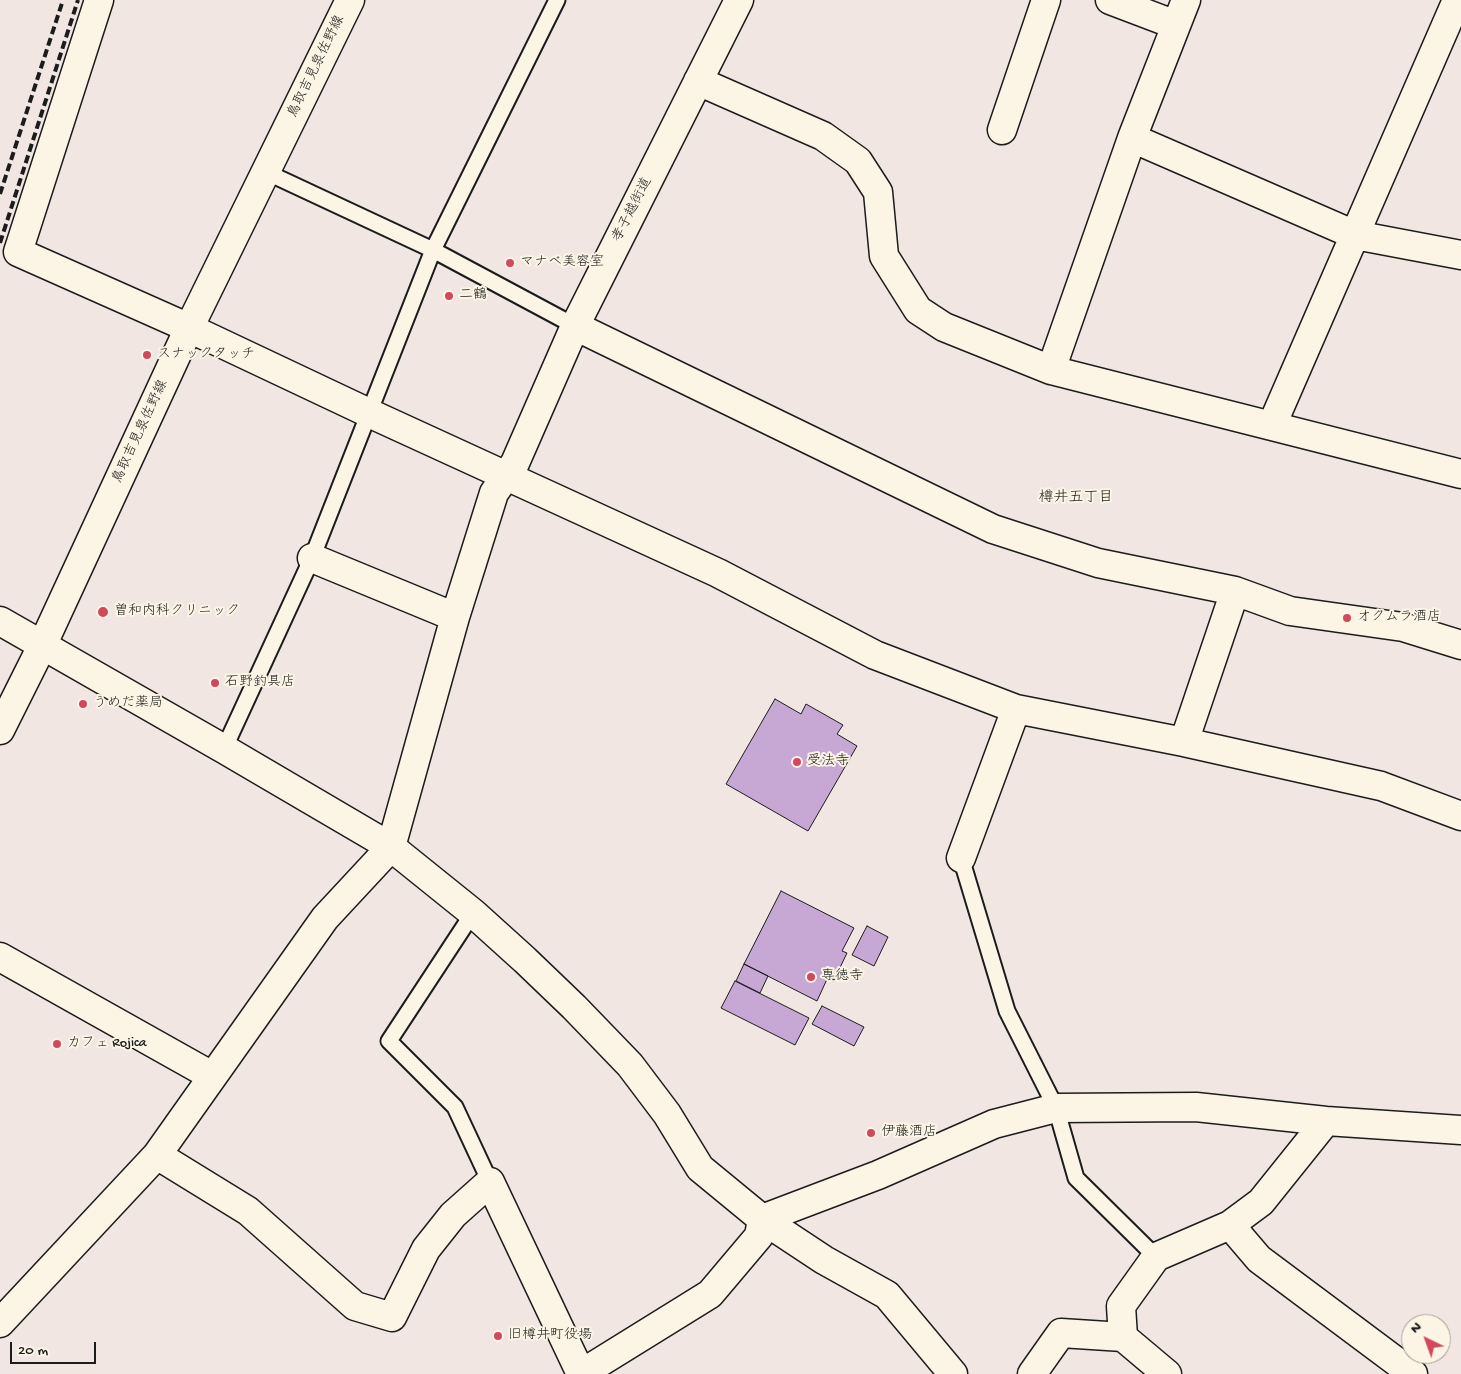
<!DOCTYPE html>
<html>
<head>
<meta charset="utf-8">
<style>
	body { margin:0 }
	#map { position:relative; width:1461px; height:1374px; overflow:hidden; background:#f1e6e2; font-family:"Gochi Hand",sans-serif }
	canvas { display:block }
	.north { position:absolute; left:1401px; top:1314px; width:50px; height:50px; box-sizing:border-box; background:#fcf5e5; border:1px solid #a29e95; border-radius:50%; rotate:318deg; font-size:14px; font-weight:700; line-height:20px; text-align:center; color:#1c1c1c }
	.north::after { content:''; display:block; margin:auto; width:18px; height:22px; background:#d1495b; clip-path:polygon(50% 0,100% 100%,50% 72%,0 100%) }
	.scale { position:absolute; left:10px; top:1342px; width:86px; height:22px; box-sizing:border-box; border:2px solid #1c1c1c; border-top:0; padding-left:6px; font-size:15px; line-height:18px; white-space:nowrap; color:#1c1c1c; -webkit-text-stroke:4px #fcf5e5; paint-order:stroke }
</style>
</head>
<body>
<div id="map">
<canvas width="1461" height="1374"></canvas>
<div class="north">N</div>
<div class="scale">20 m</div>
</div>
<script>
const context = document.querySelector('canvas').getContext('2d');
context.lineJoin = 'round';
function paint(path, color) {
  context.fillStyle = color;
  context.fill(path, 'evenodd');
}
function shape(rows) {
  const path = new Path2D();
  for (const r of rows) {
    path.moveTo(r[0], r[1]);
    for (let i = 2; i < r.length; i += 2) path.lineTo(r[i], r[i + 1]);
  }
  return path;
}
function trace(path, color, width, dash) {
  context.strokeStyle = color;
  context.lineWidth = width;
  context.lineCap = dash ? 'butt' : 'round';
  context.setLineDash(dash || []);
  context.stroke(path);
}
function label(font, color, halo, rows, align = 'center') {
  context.font = font + ' "Gochi Hand","Klee One",sans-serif';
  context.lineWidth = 4;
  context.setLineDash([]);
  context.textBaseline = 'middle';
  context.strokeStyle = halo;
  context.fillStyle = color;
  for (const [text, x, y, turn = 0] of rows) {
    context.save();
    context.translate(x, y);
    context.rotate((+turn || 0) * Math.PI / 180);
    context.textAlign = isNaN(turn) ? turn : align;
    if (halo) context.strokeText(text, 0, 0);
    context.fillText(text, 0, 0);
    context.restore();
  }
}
const building = shape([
	[775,699,801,714,806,704,843,725,837,734,857,746,808,831,726,784,775,699],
	[781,891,854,928,842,951,847,953,834,980,828,977,817,1001,744,964,781,891],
	[867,926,888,937,874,966,852,955,867,926],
	[744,964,768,976,760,993,736,981,744,964],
	[735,981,809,1018,795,1045,721,1008,735,981],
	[822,1006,864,1027,854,1046,812,1024,822,1006]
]);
const lane = shape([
	[266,172,433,250,575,326],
	[224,749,312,558,433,250,557,0],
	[961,858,1007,1011,1056,1108,1076,1178,1156,1257],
	[473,913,389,1041,455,1107,490,1182]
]);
const street = shape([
	[99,0,18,252,189,328,369,413,718,573,875,655,1016,709,1184,742,1381,786,1461,816],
	[1110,0,1176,25],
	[698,81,823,136,858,161,878,192,884,256,918,310,944,327,1051,370,1461,474],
	[1002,130,1046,0],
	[1132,138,1355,235,1461,255],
	[575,326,993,529,1098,563,1235,591,1290,611,1403,627,1461,645],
	[1051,370,1132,138,1186,0],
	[1272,425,1457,0],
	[312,558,455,617],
	[0,621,224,749,391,847,473,913,525,960,574,1007,630,1065,667,1114,700,1168,762,1219,824,1260,887,1295,953,1374],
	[1184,742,1235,591],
	[961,858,1016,709],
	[0,957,212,1076],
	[157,1155,248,1211,355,1306,392,1317,426,1249,453,1215,490,1182,581,1374],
	[762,1219,878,1175,994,1124,1056,1108,1196,1107,1326,1121,1461,1130],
	[1230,1225,1259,1259,1413,1374],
	[0,1323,157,1155,325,918,391,847,455,617,494,493,515,463,575,326,739,0],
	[1123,1337,1121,1306,1156,1257,1230,1225,1261,1202,1326,1121],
	[581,1374,710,1294,759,1236,762,1219],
	[1032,1374,1061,1333,1123,1337,1167,1374]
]);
const secondary = shape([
	[0,730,42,646,189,328,350,0]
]);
const rail = shape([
	[0,194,63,0],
	[0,243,78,0]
]);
const markers = [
	[510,263,5,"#d1495b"],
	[449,296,5,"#d1495b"],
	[147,355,5,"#d1495b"],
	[103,612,6,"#d1495b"],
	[1347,618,5,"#d1495b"],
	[215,683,5,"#d1495b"],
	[83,704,5,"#d1495b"],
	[797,762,5,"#d1495b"],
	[811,977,5,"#d1495b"],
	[57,1044,5,"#d1495b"],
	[871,1133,5,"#d1495b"],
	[498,1336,5,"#d1495b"]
];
const streetNames = [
	["鳥取吉見泉佐野線",317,67,-64],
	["孝子越街道",633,210,-63],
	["鳥取吉見泉佐野線",141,432,-65]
];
const poiNames = [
	["マナベ美容室",520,263],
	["二鶴",459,296],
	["スナックタッチ",157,355],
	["曽和内科クリニック",114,612],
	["オクムラ酒店",1357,618],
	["石野釣具店",225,683],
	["うめだ薬局",93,704],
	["受法寺",807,762],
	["専徳寺",821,977],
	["カフェ Rojica",67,1044],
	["伊藤酒店",881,1133],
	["旧樽井町役場",508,1336]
];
const neighbourhoodNames = [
	["樽井五丁目",1076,499]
];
paint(building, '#c7a8d4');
trace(building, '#1c1c1c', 1);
trace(lane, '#1c1c1c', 19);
trace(street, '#1c1c1c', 31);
trace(secondary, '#1c1c1c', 31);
trace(lane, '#fcf5e5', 15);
trace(street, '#fcf5e5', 28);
trace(secondary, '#fcf5e5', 28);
trace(rail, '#1c1c1c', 4, [8, 4]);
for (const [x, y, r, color] of markers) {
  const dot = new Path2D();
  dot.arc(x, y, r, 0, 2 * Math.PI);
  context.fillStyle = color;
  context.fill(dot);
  trace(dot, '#fcf5e5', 2);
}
label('14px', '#1c1c1c', '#fcf5e5', streetNames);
label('14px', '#1c1c1c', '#fcf5e5', poiNames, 'left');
label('15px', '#1c1c1c', '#fcf5e5', neighbourhoodNames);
</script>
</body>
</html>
